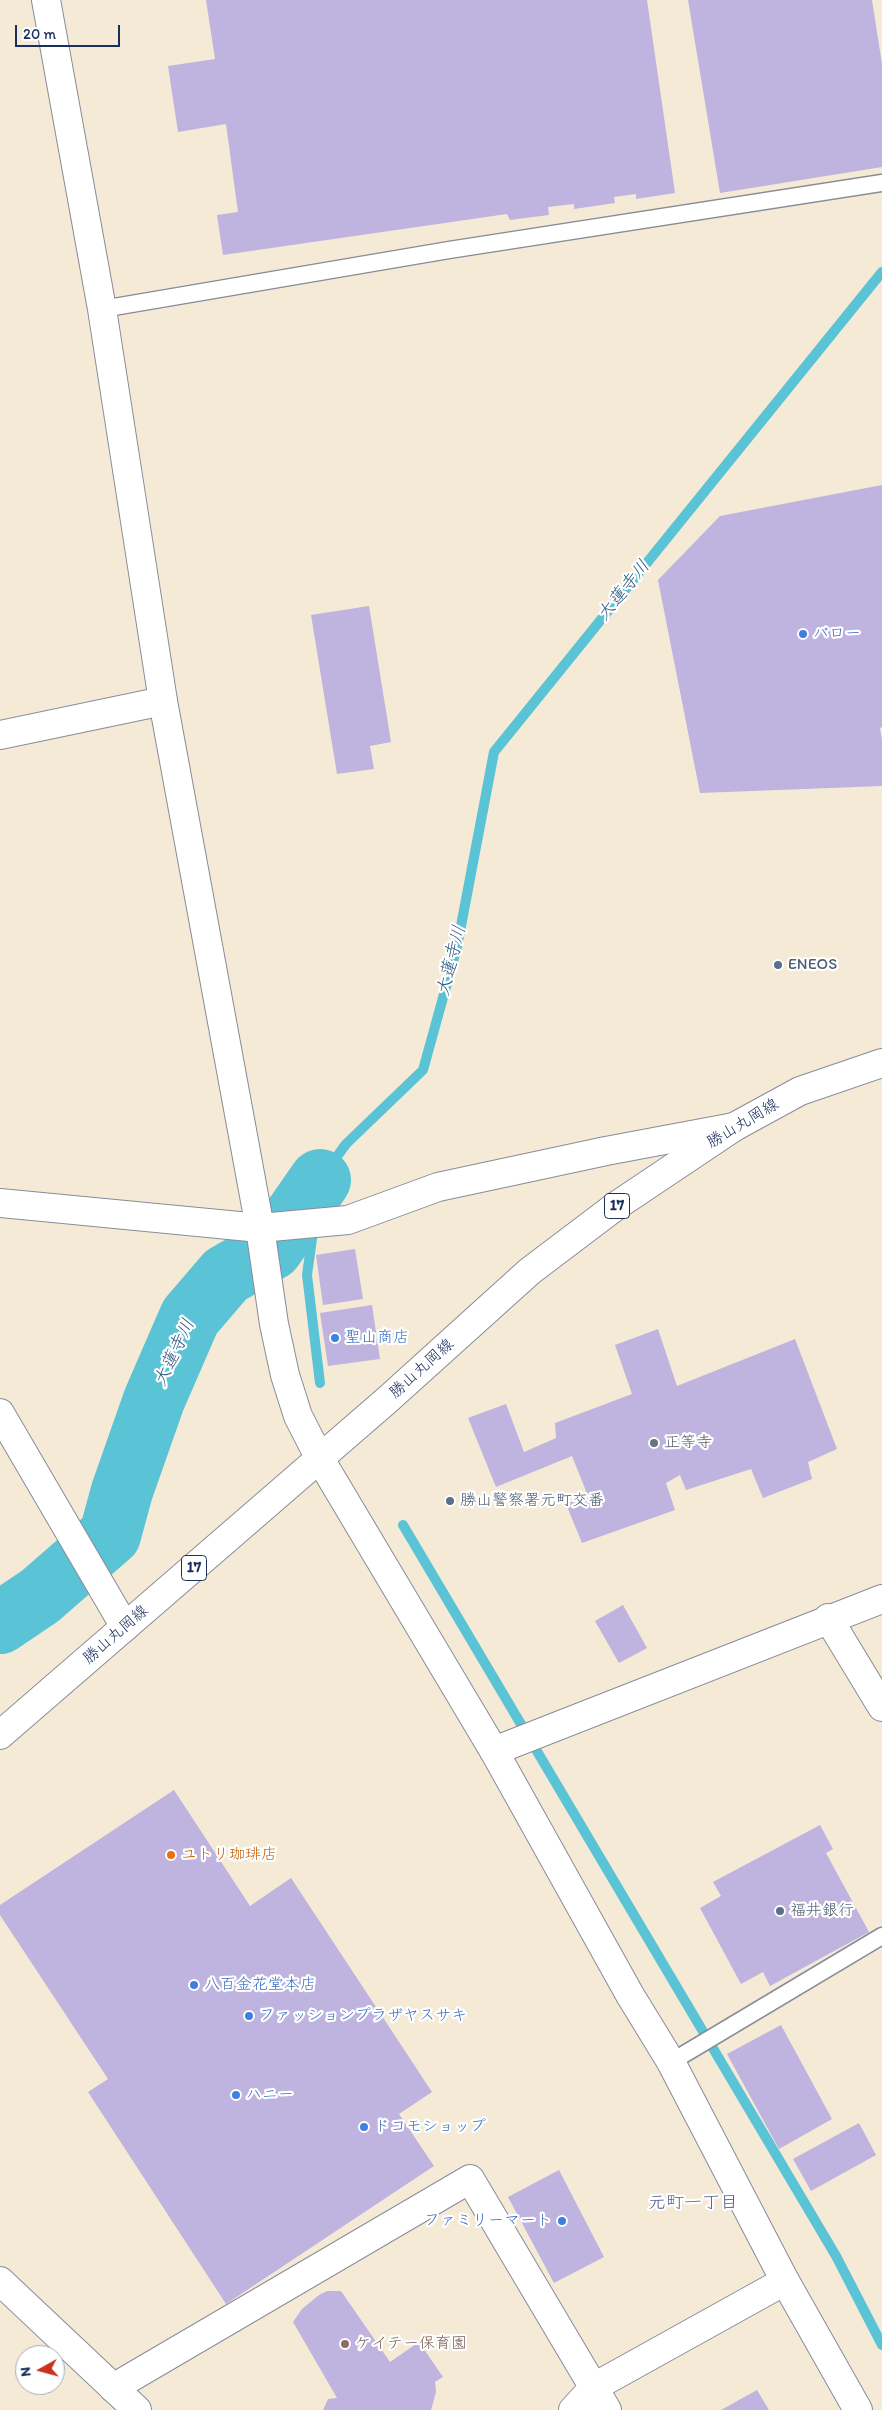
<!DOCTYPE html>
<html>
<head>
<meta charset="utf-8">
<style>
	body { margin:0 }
	#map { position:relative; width:882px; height:2410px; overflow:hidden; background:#f5ead5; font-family:Itim,sans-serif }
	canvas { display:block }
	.north { position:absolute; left:15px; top:2345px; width:50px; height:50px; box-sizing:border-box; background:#fff; border:1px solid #a4acbf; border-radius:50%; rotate:263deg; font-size:14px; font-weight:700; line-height:20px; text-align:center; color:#1b2f5e }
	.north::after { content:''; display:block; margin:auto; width:18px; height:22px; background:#c8321e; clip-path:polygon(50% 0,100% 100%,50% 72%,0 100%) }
	.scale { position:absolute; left:15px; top:25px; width:105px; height:22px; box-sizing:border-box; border:2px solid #1b2f5e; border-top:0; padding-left:6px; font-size:15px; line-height:18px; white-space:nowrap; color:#1b2f5e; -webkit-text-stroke:4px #fff; paint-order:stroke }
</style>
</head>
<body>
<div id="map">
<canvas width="882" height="2410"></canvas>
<div class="north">N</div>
<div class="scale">20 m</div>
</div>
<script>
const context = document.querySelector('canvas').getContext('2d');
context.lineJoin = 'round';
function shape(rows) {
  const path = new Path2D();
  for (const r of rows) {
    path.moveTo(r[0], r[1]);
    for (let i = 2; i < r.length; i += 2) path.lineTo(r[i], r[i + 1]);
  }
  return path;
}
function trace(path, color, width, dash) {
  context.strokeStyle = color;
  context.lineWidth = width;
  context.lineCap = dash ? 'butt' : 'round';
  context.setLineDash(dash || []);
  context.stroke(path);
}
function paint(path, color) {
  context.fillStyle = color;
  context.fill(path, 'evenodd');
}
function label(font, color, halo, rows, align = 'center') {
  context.font = font + ' Itim,"Klee One",sans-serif';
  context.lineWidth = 4.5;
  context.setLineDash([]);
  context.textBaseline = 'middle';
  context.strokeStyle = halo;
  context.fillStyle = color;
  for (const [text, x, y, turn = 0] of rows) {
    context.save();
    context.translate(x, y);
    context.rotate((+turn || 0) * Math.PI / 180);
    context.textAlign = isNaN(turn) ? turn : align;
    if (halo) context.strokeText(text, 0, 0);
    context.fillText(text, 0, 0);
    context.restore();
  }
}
const stream = shape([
	[320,1383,307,1275,320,1180,346,1144,423,1070,457,947,494,752,882,272],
	[403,1525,836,2256,882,2345]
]);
const river = shape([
	[0,1623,40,1596,110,1535,122,1491,154,1400,190,1317,226,1275,272,1249,320,1180]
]);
const building = shape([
	[206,0,647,0,675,193,636,199,636,194,614,197,615,203,574,209,574,204,548,207,549,215,510,220,507,214,223,255,217,215,238,212,226,124,178,132,168,66,215,59],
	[688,0,872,0,882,64,882,167,720,193],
	[882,485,882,727,880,728,882,741,882,786,700,793,658,580,720,516],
	[369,606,391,742,370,746,374,769,337,774,311,615],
	[355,1249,363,1299,323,1305,316,1255],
	[372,1305,380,1359,328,1366,320,1313],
	[658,1329,677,1386,795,1339,837,1449,808,1462,812,1479,763,1498,751,1469,686,1490,680,1475,666,1483,675,1510,582,1543,566,1504,588,1496,572,1456,496,1487,468,1418,506,1404,524,1452,556,1438,555,1423,632,1394,615,1345],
	[623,1605,647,1648,619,1663,595,1621],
	[174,1790,250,1906,291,1878,432,2092,399,2114,434,2166,226,2304,88,2092,108,2079,0,1915,0,1905],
	[820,1825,833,1849,826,1853,869,1932,770,1986,763,1972,741,1984,700,1908,721,1896,713,1882],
	[781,2025,832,2119,779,2149,727,2054],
	[859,2123,876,2155,811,2191,793,2159],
	[559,2170,604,2257,554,2283,508,2197],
	[327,2291,341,2291,390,2362,419,2342,443,2377,435,2382,436,2392,431,2410,323,2410,328,2399,337,2398,293,2322,302,2309,319,2295],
	[757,2390,769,2410,721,2410]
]);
const service = shape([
	[102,309,449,250,882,183],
	[671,2062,882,1936]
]);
const minor = shape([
	[0,735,163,701],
	[0,1203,260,1228,348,1220,438,1187,606,1151,734,1127],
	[0,1413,125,1627],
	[828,1618,882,1707],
	[494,1751,882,1599],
	[0,2281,137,2410],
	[113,2388,470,2179,607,2410],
	[573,2410,594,2387,785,2281]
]);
const tertiary = shape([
	[46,0,102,309,163,701,260,1228,274,1324,285,1375,298,1416,320,1459,494,1751,630,1995,671,2062,785,2281,858,2410]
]);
const primary = shape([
	[0,1735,386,1401,530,1271,616,1206,734,1127,800,1091,882,1063]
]);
const markers = [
	[803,634,5,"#3f7fe0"],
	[778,965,5,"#5c6f8a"],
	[335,1338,5,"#3f7fe0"],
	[654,1443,5,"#6b7280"],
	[450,1501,5,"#5c6f8a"],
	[171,1855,5,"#e8710a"],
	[780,1911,5,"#5c6f8a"],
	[194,1985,5,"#3f7fe0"],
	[249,2016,5,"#3f7fe0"],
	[236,2095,5,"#3f7fe0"],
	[364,2127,5,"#3f7fe0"],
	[562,2221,5,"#3f7fe0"],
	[345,2344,5,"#8d6e63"]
];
const shields = [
	[617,1206,25],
	[194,1568,25]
];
const shieldNames = [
	["17",617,1206],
	["17",194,1568]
];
const shopNames = [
	["バロー",813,634],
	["聖山商店",345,1338],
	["八百金花堂本店",204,1985],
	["ファッションプラザヤスサキ",259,2016],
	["ハニー",246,2095],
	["ドコモショップ",374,2127],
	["ファミリーマート",552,2221,"right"]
];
const serviceNames = [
	["ENEOS",788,965],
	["勝山警察署元町交番",460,1501],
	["福井銀行",790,1911]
];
const streetNames = [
	["勝山丸岡線",743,1124,-31],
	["勝山丸岡線",422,1369,-42],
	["勝山丸岡線",116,1635,-41]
];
const worshipNames = [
	["正等寺",664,1443]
];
const foodNames = [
	["ユトリ珈琲店",181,1855]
];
const educationNames = [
	["ケイテー保育園",355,2344]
];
const waterNames = [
	["大蓮寺川",624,591,-51],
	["大蓮寺川",452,961,-76],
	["大蓮寺川",175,1353,-65]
];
const neighbourhoodNames = [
	["元町一丁目",693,2203]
];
trace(stream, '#5ac3d6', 10);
trace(river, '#5ac3d6', 62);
paint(building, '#bfb3df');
trace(service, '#888c9a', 19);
trace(minor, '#888c9a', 30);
trace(tertiary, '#888c9a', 30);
trace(primary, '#888c9a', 30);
trace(service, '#fff', 16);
trace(minor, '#fff', 28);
trace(tertiary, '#fff', 28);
trace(primary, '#fff', 28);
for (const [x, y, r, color] of markers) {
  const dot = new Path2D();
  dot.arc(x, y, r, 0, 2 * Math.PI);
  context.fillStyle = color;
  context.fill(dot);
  trace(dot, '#fff', 2);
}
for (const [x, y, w] of shields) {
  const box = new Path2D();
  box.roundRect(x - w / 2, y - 12.5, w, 25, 4);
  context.fillStyle = '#fff';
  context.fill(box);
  trace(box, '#1b2f5e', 1);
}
label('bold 15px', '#1b2f5e', null, shieldNames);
label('16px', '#366cbe', '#fff', shopNames, 'left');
label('16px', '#4e5e75', '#fff', serviceNames, 'left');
label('16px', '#1b2f5e', '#fff', streetNames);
label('16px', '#5b616d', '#fff', worshipNames, 'left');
label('16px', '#c56008', '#fff', foodNames, 'left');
label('16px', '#785e54', '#fff', educationNames, 'left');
label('italic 18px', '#2e5b82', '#fff', waterNames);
label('18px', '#545d8b', '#fff', neighbourhoodNames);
</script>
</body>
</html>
